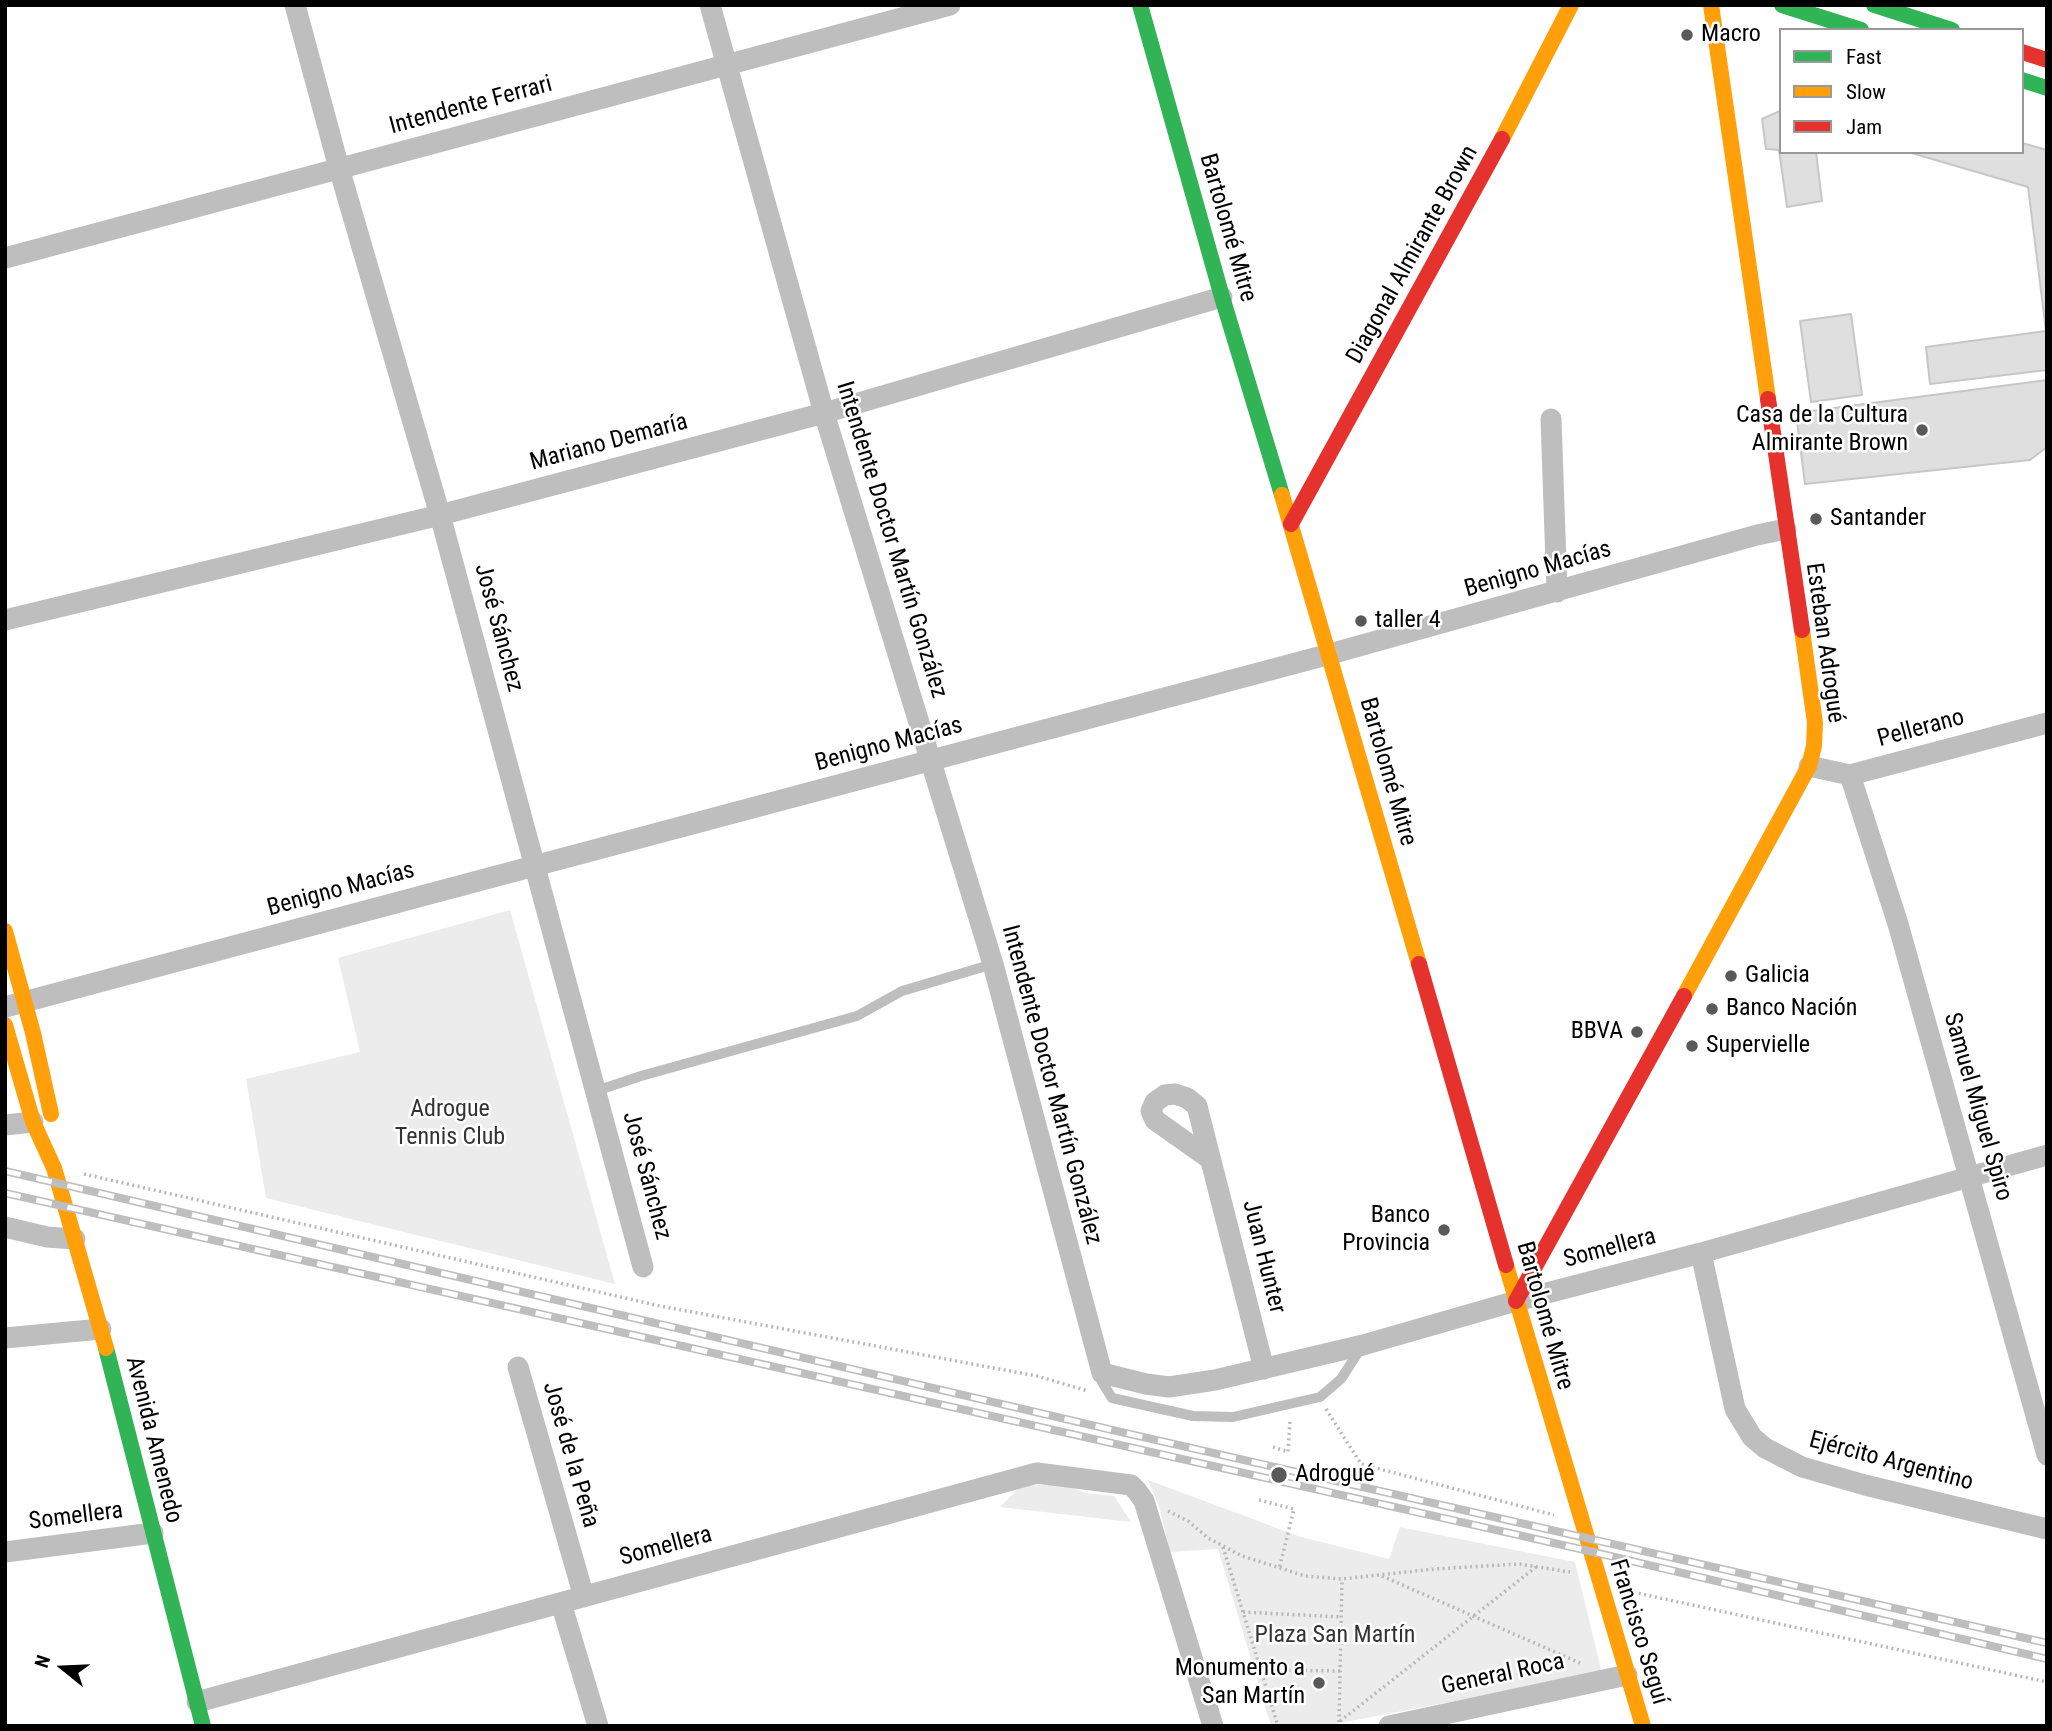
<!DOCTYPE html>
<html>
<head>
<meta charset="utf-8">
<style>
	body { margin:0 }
	#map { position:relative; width:2052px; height:1731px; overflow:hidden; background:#fff; font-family:"Roboto Condensed",sans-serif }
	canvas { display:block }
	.frame { position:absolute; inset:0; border:7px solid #000; pointer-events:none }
	.legend { position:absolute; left:1779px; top:28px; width:245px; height:126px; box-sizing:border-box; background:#fff; border:2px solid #999; margin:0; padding:9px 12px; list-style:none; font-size:21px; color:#000 }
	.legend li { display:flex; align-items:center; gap:14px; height:35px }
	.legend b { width:35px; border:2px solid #999 }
	.north { position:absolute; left:28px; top:1633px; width:70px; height:70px; -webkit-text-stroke:5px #fff; paint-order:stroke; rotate:288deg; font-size:19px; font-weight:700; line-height:28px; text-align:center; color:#000 }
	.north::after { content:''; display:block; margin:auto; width:24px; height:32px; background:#000; clip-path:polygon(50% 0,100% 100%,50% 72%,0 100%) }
</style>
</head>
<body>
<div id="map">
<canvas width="2052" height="1731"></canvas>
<div class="frame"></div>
<ul class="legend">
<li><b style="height:9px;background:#30b455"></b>Fast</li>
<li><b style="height:9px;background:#ff9f0a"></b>Slow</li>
<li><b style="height:9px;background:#e5322d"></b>Jam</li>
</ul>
<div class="north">N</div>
</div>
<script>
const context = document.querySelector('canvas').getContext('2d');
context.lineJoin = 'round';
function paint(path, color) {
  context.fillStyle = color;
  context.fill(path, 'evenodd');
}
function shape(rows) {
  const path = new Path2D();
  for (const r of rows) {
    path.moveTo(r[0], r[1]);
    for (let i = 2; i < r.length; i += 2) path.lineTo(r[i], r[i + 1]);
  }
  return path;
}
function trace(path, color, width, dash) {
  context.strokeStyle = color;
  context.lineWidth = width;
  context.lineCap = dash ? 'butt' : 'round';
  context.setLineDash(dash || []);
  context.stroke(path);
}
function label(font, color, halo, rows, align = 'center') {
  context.font = font + ' "Roboto Condensed",sans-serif';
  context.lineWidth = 5;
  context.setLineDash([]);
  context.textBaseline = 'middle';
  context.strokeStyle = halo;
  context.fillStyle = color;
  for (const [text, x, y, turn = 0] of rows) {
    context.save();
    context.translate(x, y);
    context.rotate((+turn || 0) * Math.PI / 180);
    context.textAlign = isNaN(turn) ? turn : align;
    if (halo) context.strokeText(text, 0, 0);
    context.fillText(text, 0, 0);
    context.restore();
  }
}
const green = shape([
	[510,910,615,1284,266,1198,246,1079,360,1052,338,958],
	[1148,1480,1301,1537,1389,1559,1400,1527,1575,1562,1602,1673,1324,1726,1271,1726,1218,1549,1170,1552,1159,1506],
	[1047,1484,1068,1486,1086,1493,1114,1496,1131,1522,1000,1507,1020,1487]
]);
const building = shape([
	[1780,111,1781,152,1816,152,1822,201,1787,207,1779,150,1766,149,1762,119,1780,111],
	[2022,143,2047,150,2047,370,1930,384,1926,347,2046,331,2028,187,1908,152,2022,152,2022,143],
	[1851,314,1862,395,1811,402,1800,321,1851,314],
	[2047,380,2047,447,2030,460,1805,484,1796,413,2047,380]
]);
const path = shape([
	[84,1174,660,1306,1037,1376,1088,1391],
	[1326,1409,1361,1464,1554,1515],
	[1273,1447,1288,1452,1290,1420],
	[1259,1500,1294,1509,1279,1569],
	[1168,1511,1188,1521,1208,1538,1242,1556,1305,1576,1342,1579,1434,1569,1519,1564,1570,1572],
	[1223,1547,1278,1726],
	[1382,1576,1580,1663],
	[1628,1591,2047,1682],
	[1243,1612,1341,1617],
	[1261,1670,1340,1671],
	[1339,1722,1342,1579],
	[1339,1726,1339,1722,1536,1567]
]);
const lane = shape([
	[596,1091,641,1076,857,1016,902,991,993,964],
	[1102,1373,1102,1382,1112,1398,1193,1416,1233,1417,1320,1397,1341,1379,1361,1348]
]);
const street = shape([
	[295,5,339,168,440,515,643,1267],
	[710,5,824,413,993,964,1102,1373,1146,1384,1169,1387,1215,1380,1363,1345,1516,1301,1701,1253,2047,1155],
	[5,258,950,5],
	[1551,419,1557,592],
	[5,620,440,515,824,413,1222,297],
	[1809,766,1850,775,2047,723],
	[1850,775,1898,924,2047,1455],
	[5,1007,1330,654,1757,535,1786,529],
	[5,1125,33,1122],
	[1210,1159,1155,1120,1151,1111,1155,1102,1165,1095,1175,1094,1187,1098,1197,1106,1264,1369],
	[5,1227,47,1237,75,1239],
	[1701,1253,1735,1409,1752,1437,1765,1448,1802,1467,1865,1485,2047,1529],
	[5,1338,101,1329],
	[518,1367,584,1597],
	[5,1552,153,1533],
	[561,1603,598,1726],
	[197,1702,1037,1473,1131,1485,1137,1491,1144,1501,1213,1726],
	[1389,1726,1627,1675]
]);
const fast = shape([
	[1140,5,1222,297,1282,495],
	[1782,5,1861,30],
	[1874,5,1952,30],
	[2022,80,2047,88],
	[106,1348,203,1726]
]);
const slow = shape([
	[1711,5,1768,399],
	[1502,139,1571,5],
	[1282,495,1419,964],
	[5,931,33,1033,51,1114],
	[1684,996,1809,766,1814,746,1815,723,1802,630],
	[5,1025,33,1122,54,1168,106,1348],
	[1506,1265,1643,1726]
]);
const jam = shape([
	[2022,52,2047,60],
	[1768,399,1802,630],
	[1291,524,1502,139],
	[1419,964,1506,1265],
	[1516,1301,1684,996]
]);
const rail = shape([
	[5,1171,1121,1432,2047,1643],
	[5,1193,1589,1551,2047,1659]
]);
const markers = [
	[1687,35,7,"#595959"],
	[1922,430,7,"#595959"],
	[1816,519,7,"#595959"],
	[1361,621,7,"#595959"],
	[1731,976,7,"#595959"],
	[1712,1009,7,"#595959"],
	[1637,1032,7,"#595959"],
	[1692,1046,7,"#595959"],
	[1444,1230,7,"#595959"],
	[1279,1475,9,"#595959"],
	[1319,1683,7,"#595959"]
];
const poiNames = [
	["Macro",1701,35],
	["Casa de la Cultura",1908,416,"right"],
	["Almirante Brown",1908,444,"right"],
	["Santander",1830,519],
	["taller 4",1375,621],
	["Galicia",1745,976],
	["Banco Nación",1726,1009],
	["BBVA",1623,1032,"right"],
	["Supervielle",1706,1046],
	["Banco",1430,1216,"right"],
	["Provincia",1430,1244,"right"],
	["Adrogué",1295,1475],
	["Monumento a",1305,1669,"right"],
	["San Martín",1305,1697,"right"]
];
const streetNames = [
	["Intendente Ferrari",471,106,-15],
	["Bartolomé Mitre",1227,228,74],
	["Diagonal Almirante Brown",1413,255,-61],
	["Mariano Demaría",609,443,-15],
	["Intendente Doctor Martín González",891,540,73],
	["Benigno Macías",1538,570,-16],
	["José Sánchez",498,628,75],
	["Esteban Adrogué",1824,643,82],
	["Pellerano",1921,729,-15],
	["Benigno Macías",889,745,-15],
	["Bartolomé Mitre",1387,772,74],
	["Benigno Macías",341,890,-15],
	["Intendente Doctor Martín González",1051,1085,75],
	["Samuel Miguel Spiro",1977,1107,74],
	["José Sánchez",646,1176,75],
	["Somellera",1610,1249,-15],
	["Juan Hunter",1263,1257,76],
	["Bartolomé Mitre",1544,1316,74],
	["Avenida Amenedo",153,1440,76],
	["José de la Peña",570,1455,74],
	["Ejército Argentino",1891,1462,15],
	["Somellera",76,1517,-7],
	["Somellera",666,1547,-15],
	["Francisco Seguí",1638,1632,73],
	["General Roca",1503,1675,-12]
];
const parkNames = [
	["Adrogue",450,1110],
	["Tennis Club",450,1138],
	["Plaza San Martín",1335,1636]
];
paint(green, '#ececec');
paint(building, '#dfdfdf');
trace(building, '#c7c7c7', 2);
trace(path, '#b9b9b9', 3.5, [2, 3.5]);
trace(lane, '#bebebe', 10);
trace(street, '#bebebe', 21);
trace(fast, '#30b455', 16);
trace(slow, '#ff9f0a', 16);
trace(jam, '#e5322d', 16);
trace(rail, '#bebebe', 8);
trace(rail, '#fff', 5, [16]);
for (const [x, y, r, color] of markers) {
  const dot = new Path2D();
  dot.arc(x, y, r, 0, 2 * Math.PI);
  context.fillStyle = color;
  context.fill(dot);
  trace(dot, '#fff', 2.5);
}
label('24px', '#000', '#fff', poiNames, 'left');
label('24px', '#000', '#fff', streetNames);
label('24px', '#333', '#fff', parkNames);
</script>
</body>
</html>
